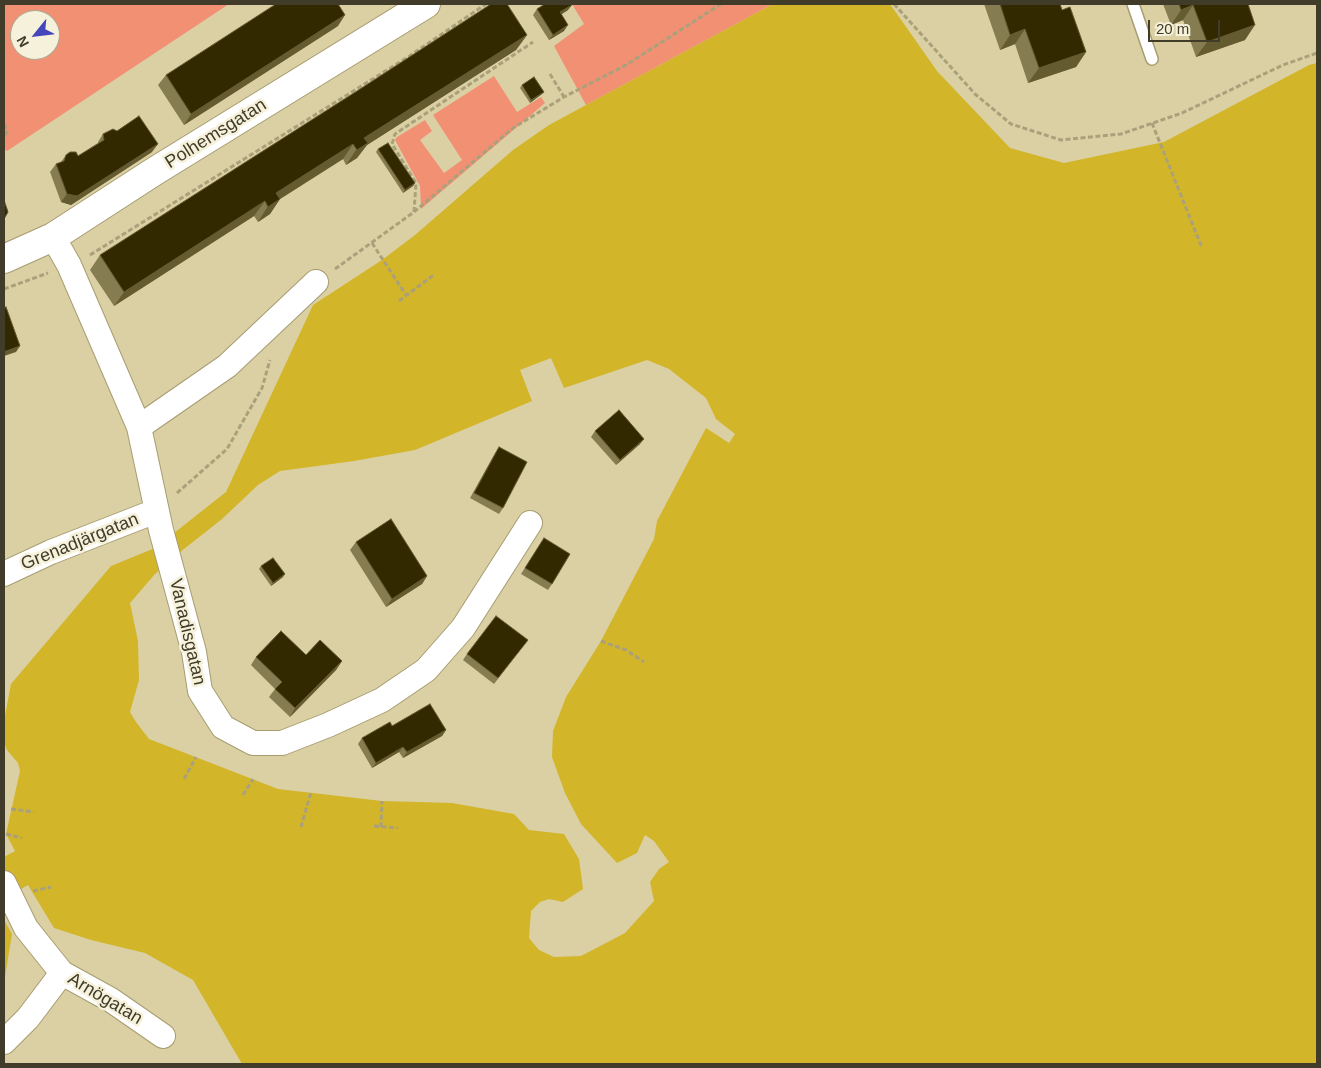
<!DOCTYPE html>
<html>
<head>
<meta charset="utf-8">
<style>
	body { margin:0 }
	#map { position:relative; width:1321px; height:1068px; overflow:hidden; background:#dbd0a3; font-family:Arial,sans-serif }
	canvas { display:block }
	.frame { position:absolute; inset:0; border:5px solid #403c29; pointer-events:none }
	.north { position:absolute; left:10px; top:10px; width:50px; height:50px; box-sizing:border-box; background:#f6f1da; border:1px solid #ada993; border-radius:50%; rotate:241deg; font-size:14px; font-weight:700; line-height:20px; text-align:center; color:#403c29 }
	.north::after { content:''; display:block; margin:auto; width:18px; height:22px; background:#4646bc; clip-path:polygon(50% 0,100% 100%,50% 72%,0 100%) }
	.scale { position:absolute; left:1148px; top:20px; width:72px; height:22px; box-sizing:border-box; border:2px solid #403c29; border-top:0; padding-left:6px; font-size:15px; line-height:18px; white-space:nowrap; color:#403c29; -webkit-text-stroke:4px #f6f1da; paint-order:stroke }
</style>
</head>
<body>
<div id="map">
<canvas width="1321" height="1068"></canvas>
<div class="frame"></div>
<div class="north">N</div>
<div class="scale">20 m</div>
</div>
<script>
const context = document.querySelector('canvas').getContext('2d');
context.lineJoin = 'round';
function paint(path, color) {
  context.fillStyle = color;
  context.fill(path, 'evenodd');
}
function shape(rows) {
  const path = new Path2D();
  for (const r of rows) {
    path.moveTo(r[0], r[1]);
    for (let i = 2; i < r.length; i += 2) path.lineTo(r[i], r[i + 1]);
  }
  return path;
}
function trace(path, color, width, dash) {
  context.strokeStyle = color;
  context.lineWidth = width;
  context.lineCap = dash ? 'butt' : 'round';
  context.setLineDash(dash || []);
  context.stroke(path);
}
function label(font, color, halo, rows, align = 'center') {
  context.font = font + ' Arial,sans-serif';
  context.lineWidth = 5;
  context.setLineDash([]);
  context.textBaseline = 'middle';
  context.strokeStyle = halo;
  context.fillStyle = color;
  for (const [text, x, y, turn = 0] of rows) {
    context.save();
    context.translate(x, y);
    context.rotate((+turn || 0) * Math.PI / 180);
    context.textAlign = isNaN(turn) ? turn : align;
    if (halo) context.strokeText(text, 0, 0);
    context.fillText(text, 0, 0);
    context.restore();
  }
}
const green = shape([
	[4,4,229,4,7,151,4,149],
	[20,20,50,20,50,50,20,50],
	[572,4,773,4,586,105,554,46,584,24],
	[494,76,517,112,541,97,545,103,421,209,420,186,395,140,397,137,425,120,432,131,420,140,444,173,462,160,433,115]
]);
const water = shape([
	[773,4,890,4,937,71,1010,148,1064,163,1164,142,1309,65,1317,63,1317,1064,242,1064,193,980,145,953,91,940,54,928,28,885,4,899,4,857,15,851,6,834,20,771,18,763,7,750,4,743,4,721,11,684,111,566,155,548,226,492,313,305,382,260,415,235,513,150,549,125],
	[551,358,564,388,647,360,669,369,706,398,716,419,735,434,729,443,706,428,657,521,654,539,601,641,566,697,553,731,552,757,565,793,581,824,617,863,637,853,645,835,654,841,669,862,659,869,650,882,654,901,625,933,581,956,554,957,539,950,529,938,531,911,540,902,549,899,563,902,583,889,579,859,564,834,529,830,514,814,452,803,382,801,278,789,149,739,136,722,130,712,139,680,138,641,130,603,155,574,184,549,222,519,258,485,280,471,354,461,415,450,532,401,520,370],
	[4,920,12,934,4,983]
]);
const path = shape([
	[894,4,975,94,1011,124,1061,140,1121,134,1182,113,1283,65,1317,53],
	[550,74,564,97],
	[1152,123,1202,248],
	[4,124,7,131,4,137],
	[414,212,416,183,392,144,395,134,533,42],
	[372,243,406,295],
	[90,255,408,57,486,4],
	[335,269,414,212,513,128,564,97,626,65,721,4],
	[4,289,48,273],
	[399,301,435,274],
	[177,493,227,449,262,388,270,360],
	[601,641,626,650,644,662],
	[184,779,196,757],
	[243,795,253,779],
	[11,809,34,812],
	[374,826,398,828],
	[301,827,311,792],
	[381,827,382,801],
	[6,834,22,838],
	[33,891,51,887]
]);
const lane = shape([
	[1133,4,1152,59]
]);
const street = shape([
	[53,237,69,265,139,427,161,530,194,652,200,691,223,727,253,743,282,743,328,725,382,700,426,670,463,628,530,523],
	[139,427,227,366,316,282],
	[4,574,51,552,156,511],
	[4,883,26,928,62,973,111,1000,163,1036],
	[4,1042,28,1018,62,973]
]);
const secondary = shape([
	[4,259,53,237,155,171,426,4]
]);
const wall = shape([
	[984,4,1060,4,1062,10,1086,52,1076,67,1028,83,1015,44,1000,50],
	[1163,4,1248,4,1245,40,1196,57,1183,20,1171,25],
	[537,9,568,10,561,14,564,31,549,40,533,15],
	[338,26,184,125,158,85,166,75],
	[527,35,516,50,367,145,357,158,346,165,343,159,280,199,270,214,258,222,254,216,114,306,90,270,100,255],
	[522,85,544,92,542,94,530,103,520,88],
	[103,134,152,152,71,205,61,202,50,172,56,164,61,162,66,155,78,156,98,143,98,142],
	[378,149,415,183,413,186,403,193,376,152],
	[595,431,640,444,616,465,591,437],
	[499,447,503,508,499,514,470,498,495,453],
	[544,538,552,584,548,590,521,574],
	[356,542,427,576,422,584,386,607,350,550],
	[261,566,283,577,271,586,259,569],
	[528,640,494,684,463,660,467,654],
	[306,655,342,661,336,670,290,717,269,697,275,689,251,665,256,657],
	[392,726,446,730,442,736,403,758,399,752,372,768,358,744,362,738]
]);
const shadedWall = shape([
	[572,5,568,10,556,18,560,12],
	[1193,5,1183,20,1171,25,1181,10],
	[345,15,338,26,184,125,191,114],
	[568,25,564,31,549,40,553,35],
	[1255,25,1245,40,1196,57,1207,42],
	[1025,29,1015,44,1000,50,1010,35],
	[527,35,516,50,367,145,357,158,346,165,364,138],
	[1086,52,1076,67,1028,83,1039,68],
	[544,92,542,94,530,103,531,100],
	[158,144,152,152,71,205,61,202,67,194],
	[353,144,343,159,280,199,270,214,258,222,276,193],
	[415,183,413,186,403,193,405,190],
	[265,201,254,216,114,306,124,292],
	[20,346,16,352,4,356,4,352],
	[644,439,640,444,616,465,620,460],
	[285,574,283,577,271,586,273,583],
	[427,576,422,584,386,607,392,599],
	[342,661,336,670,290,717,295,708],
	[446,730,442,736,403,758,407,752],
	[403,747,399,752,372,768,376,763]
]);
const building = shape([
	[276,4,338,4,345,15,191,114,166,75,276,4],
	[491,4,507,4,527,35,364,138,368,143,357,150,353,144,276,193,280,199,268,207,265,201,124,292,100,255,357,91,491,4],
	[545,4,571,4,572,5,560,12,568,25,553,35,537,9,545,4],
	[1000,4,1060,4,1062,10,1070,7,1086,52,1039,68,1025,29,1010,35,1000,4],
	[1179,4,1248,4,1255,25,1207,42,1193,5,1181,10,1179,4],
	[534,77,544,92,531,100,522,85,534,77],
	[139,116,158,144,77,196,67,194,56,164,64,161,66,155,70,152,76,152,78,156,104,140,103,134,113,129,117,131,139,116],
	[388,143,415,183,405,190,378,149,388,143],
	[4,200,8,212,4,219,4,200],
	[6,307,20,346,4,352,4,308,6,307],
	[619,410,644,439,620,460,595,431,619,410],
	[499,447,527,462,503,508,474,493,499,447],
	[391,519,427,576,392,599,356,542,391,519],
	[544,538,570,554,552,584,525,568,544,538],
	[273,558,285,574,273,583,261,566,273,558],
	[496,616,528,640,498,678,467,654,496,616],
	[281,631,306,655,320,640,342,661,295,708,275,689,282,682,256,657,281,631],
	[430,704,446,730,407,752,403,747,376,763,362,738,390,722,392,726,430,704]
]);
const streetNames = [
	["Polhemsgatan",216,134,-32],
	["Grenadjärgatan",80,542,-22],
	["Vanadisgatan",187,632,77],
	["Arnögatan",105,999,31]
];
paint(green, '#f29074');
paint(water, '#d2b528');
trace(lane, '#a79d71', 14);
trace(street, '#a79d71', 26);
trace(secondary, '#a79d71', 30);
trace(path, '#aaa17c', 3, [5, 2.5]);
trace(lane, '#fff', 11);
trace(street, '#fff', 24);
trace(secondary, '#fff', 28);
paint(wall, '#867c52');
paint(shadedWall, '#655b31');
paint(building, '#322900');
trace(building, '#655b31', 1);
label('18px', '#403c29', '#f6f1da', streetNames);
</script>
</body>
</html>
